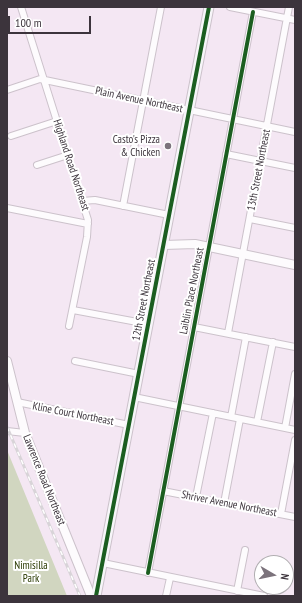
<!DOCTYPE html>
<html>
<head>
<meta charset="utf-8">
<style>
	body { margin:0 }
	#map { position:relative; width:302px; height:603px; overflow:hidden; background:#f4e7f3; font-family:"PT Sans Narrow",sans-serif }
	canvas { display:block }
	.frame { position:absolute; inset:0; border:8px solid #3c343c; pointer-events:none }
	.north { position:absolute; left:254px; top:555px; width:40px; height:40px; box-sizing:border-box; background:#fff; border:1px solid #b1aeb1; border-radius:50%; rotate:99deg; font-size:11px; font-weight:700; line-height:16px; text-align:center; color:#3c343c }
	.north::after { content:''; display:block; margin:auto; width:14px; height:18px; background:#7c737c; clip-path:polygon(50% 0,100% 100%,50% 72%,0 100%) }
	.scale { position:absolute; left:8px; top:16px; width:83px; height:18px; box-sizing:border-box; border:2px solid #3c343c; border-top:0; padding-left:5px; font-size:12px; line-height:14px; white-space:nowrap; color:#3c343c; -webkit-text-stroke:3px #fff; paint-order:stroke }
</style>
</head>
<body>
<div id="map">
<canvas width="302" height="603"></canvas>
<div class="frame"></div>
<div class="north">N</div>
<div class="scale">100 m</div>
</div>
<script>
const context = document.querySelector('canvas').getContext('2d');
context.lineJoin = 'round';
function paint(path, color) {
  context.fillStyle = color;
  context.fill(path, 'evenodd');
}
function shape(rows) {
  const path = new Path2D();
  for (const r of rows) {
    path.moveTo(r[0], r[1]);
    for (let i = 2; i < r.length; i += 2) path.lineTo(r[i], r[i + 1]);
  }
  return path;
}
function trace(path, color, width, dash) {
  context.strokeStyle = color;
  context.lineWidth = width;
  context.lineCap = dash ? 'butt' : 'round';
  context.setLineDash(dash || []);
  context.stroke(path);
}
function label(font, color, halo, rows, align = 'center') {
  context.font = font + ' "PT Sans Narrow",sans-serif';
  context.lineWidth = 4;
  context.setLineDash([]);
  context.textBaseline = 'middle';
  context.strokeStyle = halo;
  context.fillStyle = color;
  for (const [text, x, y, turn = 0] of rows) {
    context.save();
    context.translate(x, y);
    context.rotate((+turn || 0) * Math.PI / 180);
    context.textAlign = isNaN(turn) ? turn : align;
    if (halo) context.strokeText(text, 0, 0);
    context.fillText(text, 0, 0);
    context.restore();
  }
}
const green = shape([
	[7,450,67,596,7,596]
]);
const minor = shape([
	[21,7,88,220,87,237,69,326],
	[230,7,295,20],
	[7,90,40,79,295,132],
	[11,136,57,121],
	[226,154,295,168],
	[37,165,68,155],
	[82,201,95,200,169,215],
	[123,206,161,7],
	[7,208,88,224],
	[250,219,295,228],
	[73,310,148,324],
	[194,327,295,347],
	[228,333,289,7],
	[75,361,139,374],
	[134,397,295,430],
	[17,402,129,425],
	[231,417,246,337],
	[257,422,273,342],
	[285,428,295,374],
	[7,431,25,433],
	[163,491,295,517],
	[196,497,213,413],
	[224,503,240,419],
	[281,514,295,440],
	[103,563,264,596],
	[148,573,253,12],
	[237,591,245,550],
	[166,596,170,578]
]);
const tertiary = shape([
	[164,245,195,244,295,265],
	[7,361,25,433,91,596]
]);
const secondary = shape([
	[96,596,209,7]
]);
const rail = shape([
	[7,427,80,596]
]);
const cycleway = shape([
	[148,573,253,12],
	[96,596,209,7]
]);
const markers = [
	[168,146,4,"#7c737c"]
];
const streetNames = [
	["Plain Avenue Northeast",139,100,12],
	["Highland Road Northeast",71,165,72],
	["13th Street Northeast",259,170,-79],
	["Laiblin Place Northeast",192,291,-79],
	["12th Street Northeast",144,300,-79],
	["Kline Court Northeast",73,414,11],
	["Lawrence Road Northeast",44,480,68],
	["Shriver Avenue Northeast",229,504,11]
];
const poiNames = [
	["Casto's Pizza",160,140],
	["& Chicken",160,153]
];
const parkNames = [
	["Nimisilla",31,566],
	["Park",31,579]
];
paint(green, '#d1d6c0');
trace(minor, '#ccc2cb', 8);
trace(tertiary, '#ccc2cb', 10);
trace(secondary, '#ccc2cb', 11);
trace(minor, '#fdfbfd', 6);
trace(tertiary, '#fdfbfd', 8);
trace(secondary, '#f7f6f9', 9);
trace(rail, '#d8d4d8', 3);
trace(rail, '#fff', 1.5, [4.5]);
trace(cycleway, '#1b5e20', 4);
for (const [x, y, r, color] of markers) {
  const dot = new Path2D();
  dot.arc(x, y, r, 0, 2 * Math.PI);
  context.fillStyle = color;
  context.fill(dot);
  trace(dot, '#fff', 1.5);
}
label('11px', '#3c343c', '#fff', streetNames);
label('11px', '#3c343c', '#fff', poiNames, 'right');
label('11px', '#293900', '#fff', parkNames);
</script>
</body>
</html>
